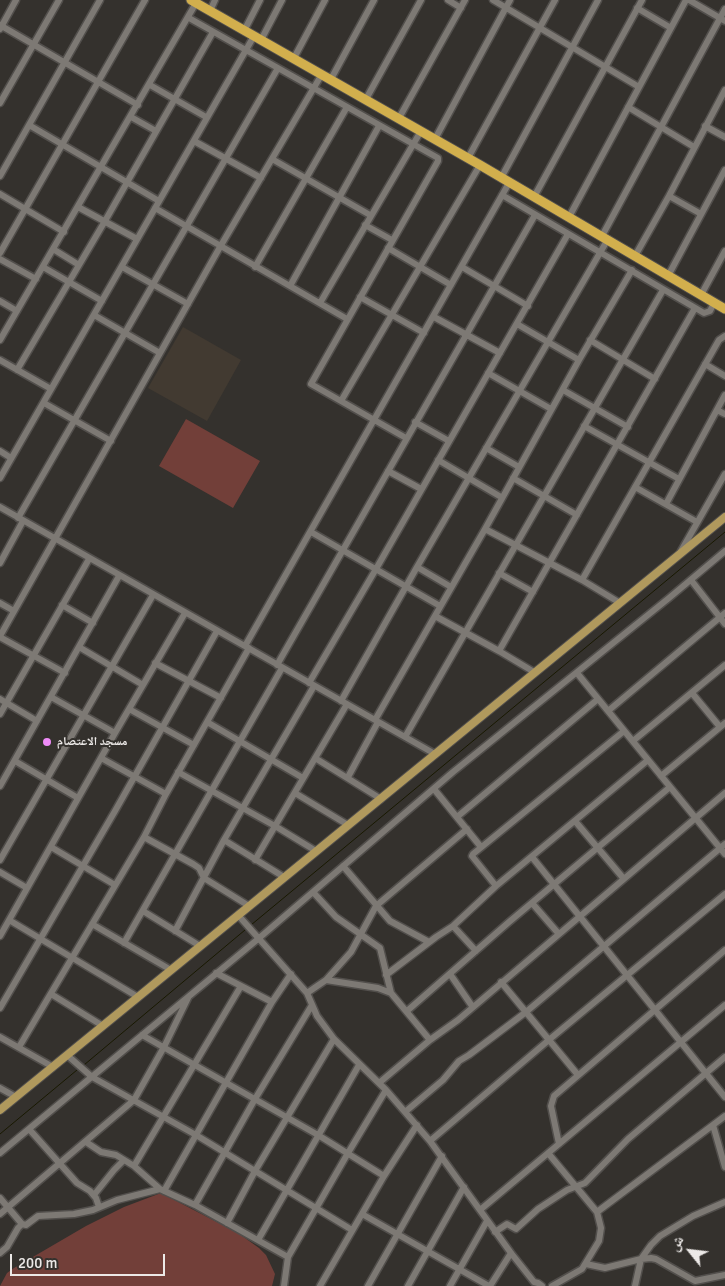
<!DOCTYPE html>
<html>
<head>
<meta charset="utf-8">
<style>
	body { margin:0 }
	#map { position:relative; width:725px; height:1286px; overflow:hidden; background:#34312d; font-family:Signika,"Noto Naskh Arabic",sans-serif }
	canvas { display:block }
	.north { position:absolute; left:665px; top:1226px; width:50px; height:50px; -webkit-text-stroke:4px #34312d; paint-order:stroke; rotate:299deg; font-size:14px; font-weight:700; line-height:20px; text-align:center; color:#ece9e7 }
	.north::after { content:''; display:block; margin:auto; width:18px; height:22px; background:#ece9e7; clip-path:polygon(50% 0,100% 100%,50% 72%,0 100%) }
	.scale { position:absolute; left:10px; top:1254px; width:155px; height:22px; box-sizing:border-box; border:2px solid #ece9e7; border-top:0; padding-left:6px; font-size:15px; line-height:18px; white-space:nowrap; color:#ece9e7; -webkit-text-stroke:4px #34312d; paint-order:stroke }
</style>
</head>
<body>
<div id="map">
<canvas width="725" height="1286"></canvas>
<div class="north">ش</div>
<div class="scale">200 m</div>
</div>
<script>
const context = document.querySelector('canvas').getContext('2d');
context.lineJoin = 'round';
function paint(path, color) {
  context.fillStyle = color;
  context.fill(path, 'evenodd');
}
function shape(rows) {
  const path = new Path2D();
  for (const r of rows) {
    path.moveTo(r[0], r[1]);
    for (let i = 2; i < r.length; i += 2) path.lineTo(r[i], r[i + 1]);
  }
  return path;
}
function trace(path, color, width, dash) {
  context.strokeStyle = color;
  context.lineWidth = width;
  context.lineCap = dash ? 'butt' : 'round';
  context.setLineDash(dash || []);
  context.stroke(path);
}
function label(font, color, halo, rows, align = 'center') {
  context.font = font + ' Signika,"Noto Naskh Arabic",sans-serif';
  context.lineWidth = 4;
  context.setLineDash([]);
  context.textBaseline = 'middle';
  context.strokeStyle = halo;
  context.fillStyle = color;
  for (const [text, x, y, turn = 0] of rows) {
    context.save();
    context.translate(x, y);
    context.rotate((+turn || 0) * Math.PI / 180);
    context.textAlign = isNaN(turn) ? turn : align;
    if (halo) context.strokeText(text, 0, 0);
    context.fillText(text, 0, 0);
    context.restore();
  }
}
const built = shape([
	[183,327,241,360,207,421,148,388]
]);
const green = shape([
	[186,419,260,461,233,508,159,466],
	[161,1193,238,1233,259,1248,266,1255,275,1274,272,1286,0,1286,7,1273,14,1268,86,1226,124,1207]
]);
const stream = shape([
	[251,925,725,532],
	[84,1065,245,930],
	[0,1134,77,1070]
]);
const minor = shape([
	[448,0,461,8],
	[493,0,639,87],
	[689,0,725,21],
	[637,8,671,28],
	[210,11,215,0],
	[189,18,438,158,438,161,311,384,406,438],
	[0,25,138,105],
	[0,29,16,0],
	[244,31,260,0],
	[261,40,282,0],
	[294,58,325,0],
	[331,79,374,0],
	[150,85,206,117],
	[366,99,421,0],
	[0,103,59,0],
	[628,107,694,147],
	[131,117,156,131],
	[399,118,465,0],
	[29,125,159,201],
	[705,126,725,137],
	[435,139,510,0],
	[194,141,261,178],
	[468,158,555,0],
	[272,159,370,215],
	[0,176,100,0],
	[501,178,598,0],
	[0,194,64,232],
	[502,195,704,313,710,311,714,303],
	[669,196,701,214],
	[534,197,642,0],
	[78,207,137,239],
	[155,208,347,319],
	[569,217,686,0],
	[365,225,392,240],
	[602,236,725,9],
	[388,248,451,285],
	[53,249,79,265],
	[0,253,145,0],
	[635,256,669,196,725,90],
	[0,259,36,279],
	[43,267,102,301],
	[122,267,188,304],
	[255,267,347,107],
	[462,267,528,306],
	[668,276,725,170],
	[290,286,379,126],
	[701,295,725,251],
	[360,297,424,333],
	[0,301,17,311],
	[320,303,421,131],
	[94,315,160,353],
	[434,317,500,353],
	[517,324,579,360],
	[0,340,196,3],
	[590,340,655,379],
	[0,360,51,389],
	[705,364,725,376],
	[17,370,105,221,213,32],
	[488,373,551,409],
	[563,390,628,427],
	[341,401,480,165],
	[44,403,111,441],
	[717,410,725,414],
	[415,422,449,441],
	[584,426,679,479],
	[486,448,519,467],
	[0,451,11,458],
	[438,460,501,497],
	[388,471,421,489],
	[0,478,254,36],
	[513,478,577,515],
	[635,487,697,522],
	[666,504,725,395],
	[0,507,435,754],
	[18,518,278,68],
	[485,529,582,580,620,603],
	[311,532,440,606],
	[681,551,725,474],
	[0,563,23,521],
	[499,573,533,592],
	[582,580,719,340,725,336],
	[691,580,725,624],
	[451,587,417,567,608,239],
	[0,603,14,611],
	[62,605,93,623],
	[435,616,499,651],
	[0,636,220,247,322,74],
	[0,637,65,673],
	[245,646,509,183],
	[79,647,143,685],
	[155,663,221,698],
	[277,665,535,215],
	[534,672,499,651,695,308],
	[577,673,725,854],
	[309,683,376,569,568,234],
	[692,693,720,727],
	[51,697,115,733],
	[0,699,37,721],
	[341,701,417,567],
	[129,709,194,745],
	[608,711,725,613],
	[0,714,89,559],
	[375,720,485,529,579,360,632,270],
	[207,722,303,778],
	[405,737,663,290],
	[633,741,725,665],
	[101,758,166,794],
	[315,758,381,799],
	[15,761,78,798],
	[178,772,275,826,316,851],
	[661,776,725,723],
	[348,777,378,722],
	[0,786,119,576],
	[434,789,481,847],
	[295,793,348,825],
	[457,817,598,699],
	[575,821,624,879],
	[144,837,193,864,199,868,204,878,249,906],
	[224,840,284,877],
	[51,847,115,885],
	[532,857,725,1097],
	[0,860,153,595],
	[255,860,347,704],
	[343,866,390,921,429,942],
	[0,872,27,888],
	[496,886,472,856,473,854,624,731],
	[313,892,336,917,380,948,391,993],
	[532,903,558,933],
	[143,911,200,946],
	[238,915,307,993,317,1016,334,1039,386,1090,430,1141,511,1253,534,1282,538,1283,542,1286],
	[9,920,138,997],
	[92,924,171,970],
	[453,926,476,951],
	[175,931,224,840,314,686],
	[0,936,115,733,185,613],
	[124,943,282,668],
	[216,973,272,1002],
	[450,974,472,1006],
	[386,975,436,937,453,926,496,886,648,760],
	[326,980,351,952,376,906,467,829],
	[501,982,578,1075],
	[307,993,326,980,378,988,391,993,430,1040],
	[51,994,103,1026],
	[0,1008,115,811,217,631],
	[407,1011,509,922,670,787],
	[142,1035,318,1135,384,1176],
	[0,1037,53,1067],
	[19,1047,144,837,166,794,249,648],
	[67,1055,92,1077,196,1135,352,1230],
	[379,1083,430,1040,458,1020,725,793],
	[0,1088,16,1097],
	[405,1112,443,1080,459,1061,469,1055,526,1012,725,844],
	[713,1125,725,1167],
	[29,1129,77,1183,90,1191,96,1198,99,1207],
	[430,1141,550,1039,725,894],
	[86,1142,101,1152,116,1155,134,1166,160,1189,195,1205,288,1257],
	[559,1144,551,1106,554,1096,725,950],
	[0,1153,258,939,453,772,669,598,725,551],
	[548,1153,597,1212,601,1228,599,1241,582,1269,552,1286],
	[134,1166,241,986],
	[164,1191,272,1002,291,974],
	[94,1195,114,1170,124,1160],
	[0,1198,22,1224],
	[195,1205,255,1099,312,1005],
	[480,1210,725,1005],
	[597,1212,725,1116],
	[0,1214,134,1100,164,1047,188,998],
	[362,1214,489,1286],
	[227,1223,255,1171,334,1039],
	[495,1232,507,1224,516,1229,538,1209,567,1190,585,1183,628,1139,725,1057],
	[258,1240,359,1065],
	[0,1253,7,1247,18,1228,22,1224,26,1225,38,1216,74,1214,93,1210,117,1200,160,1189],
	[586,1264,605,1268,641,1259,651,1258,656,1259,695,1281,725,1275],
	[284,1286,288,1257,348,1153,386,1090],
	[320,1286,384,1176,417,1125],
	[368,1286,442,1156],
	[408,1286,464,1187],
	[450,1286,487,1221],
	[490,1286,511,1253],
	[635,1286,641,1259,651,1245,660,1236,693,1216,725,1202]
]);
const major = shape([
	[0,1110,725,517]
]);
const highway = shape([
	[191,0,480,165,725,309]
]);
const markers = [
	[47,742,5,"#ef8bf7"]
];
const poiNames = [
	["مسجد الاعتصام",57,742]
];
paint(built, '#423a31');
paint(green, '#723f39');
trace(stream, '#191900', 1);
trace(minor, '#524f4c', 9);
trace(major, '#524f4c', 10);
trace(highway, '#524f4c', 11);
trace(minor, '#7d7974', 6);
trace(major, '#b0995d', 8);
trace(highway, '#d2af4d', 9);
for (const [x, y, r, color] of markers) {
  const dot = new Path2D();
  dot.arc(x, y, r, 0, 2 * Math.PI);
  context.fillStyle = color;
  context.fill(dot);
  trace(dot, '#34312d', 2);
}
label('bold 12px', '#ece9e7', '#34312d', poiNames, 'left');
</script>
</body>
</html>
